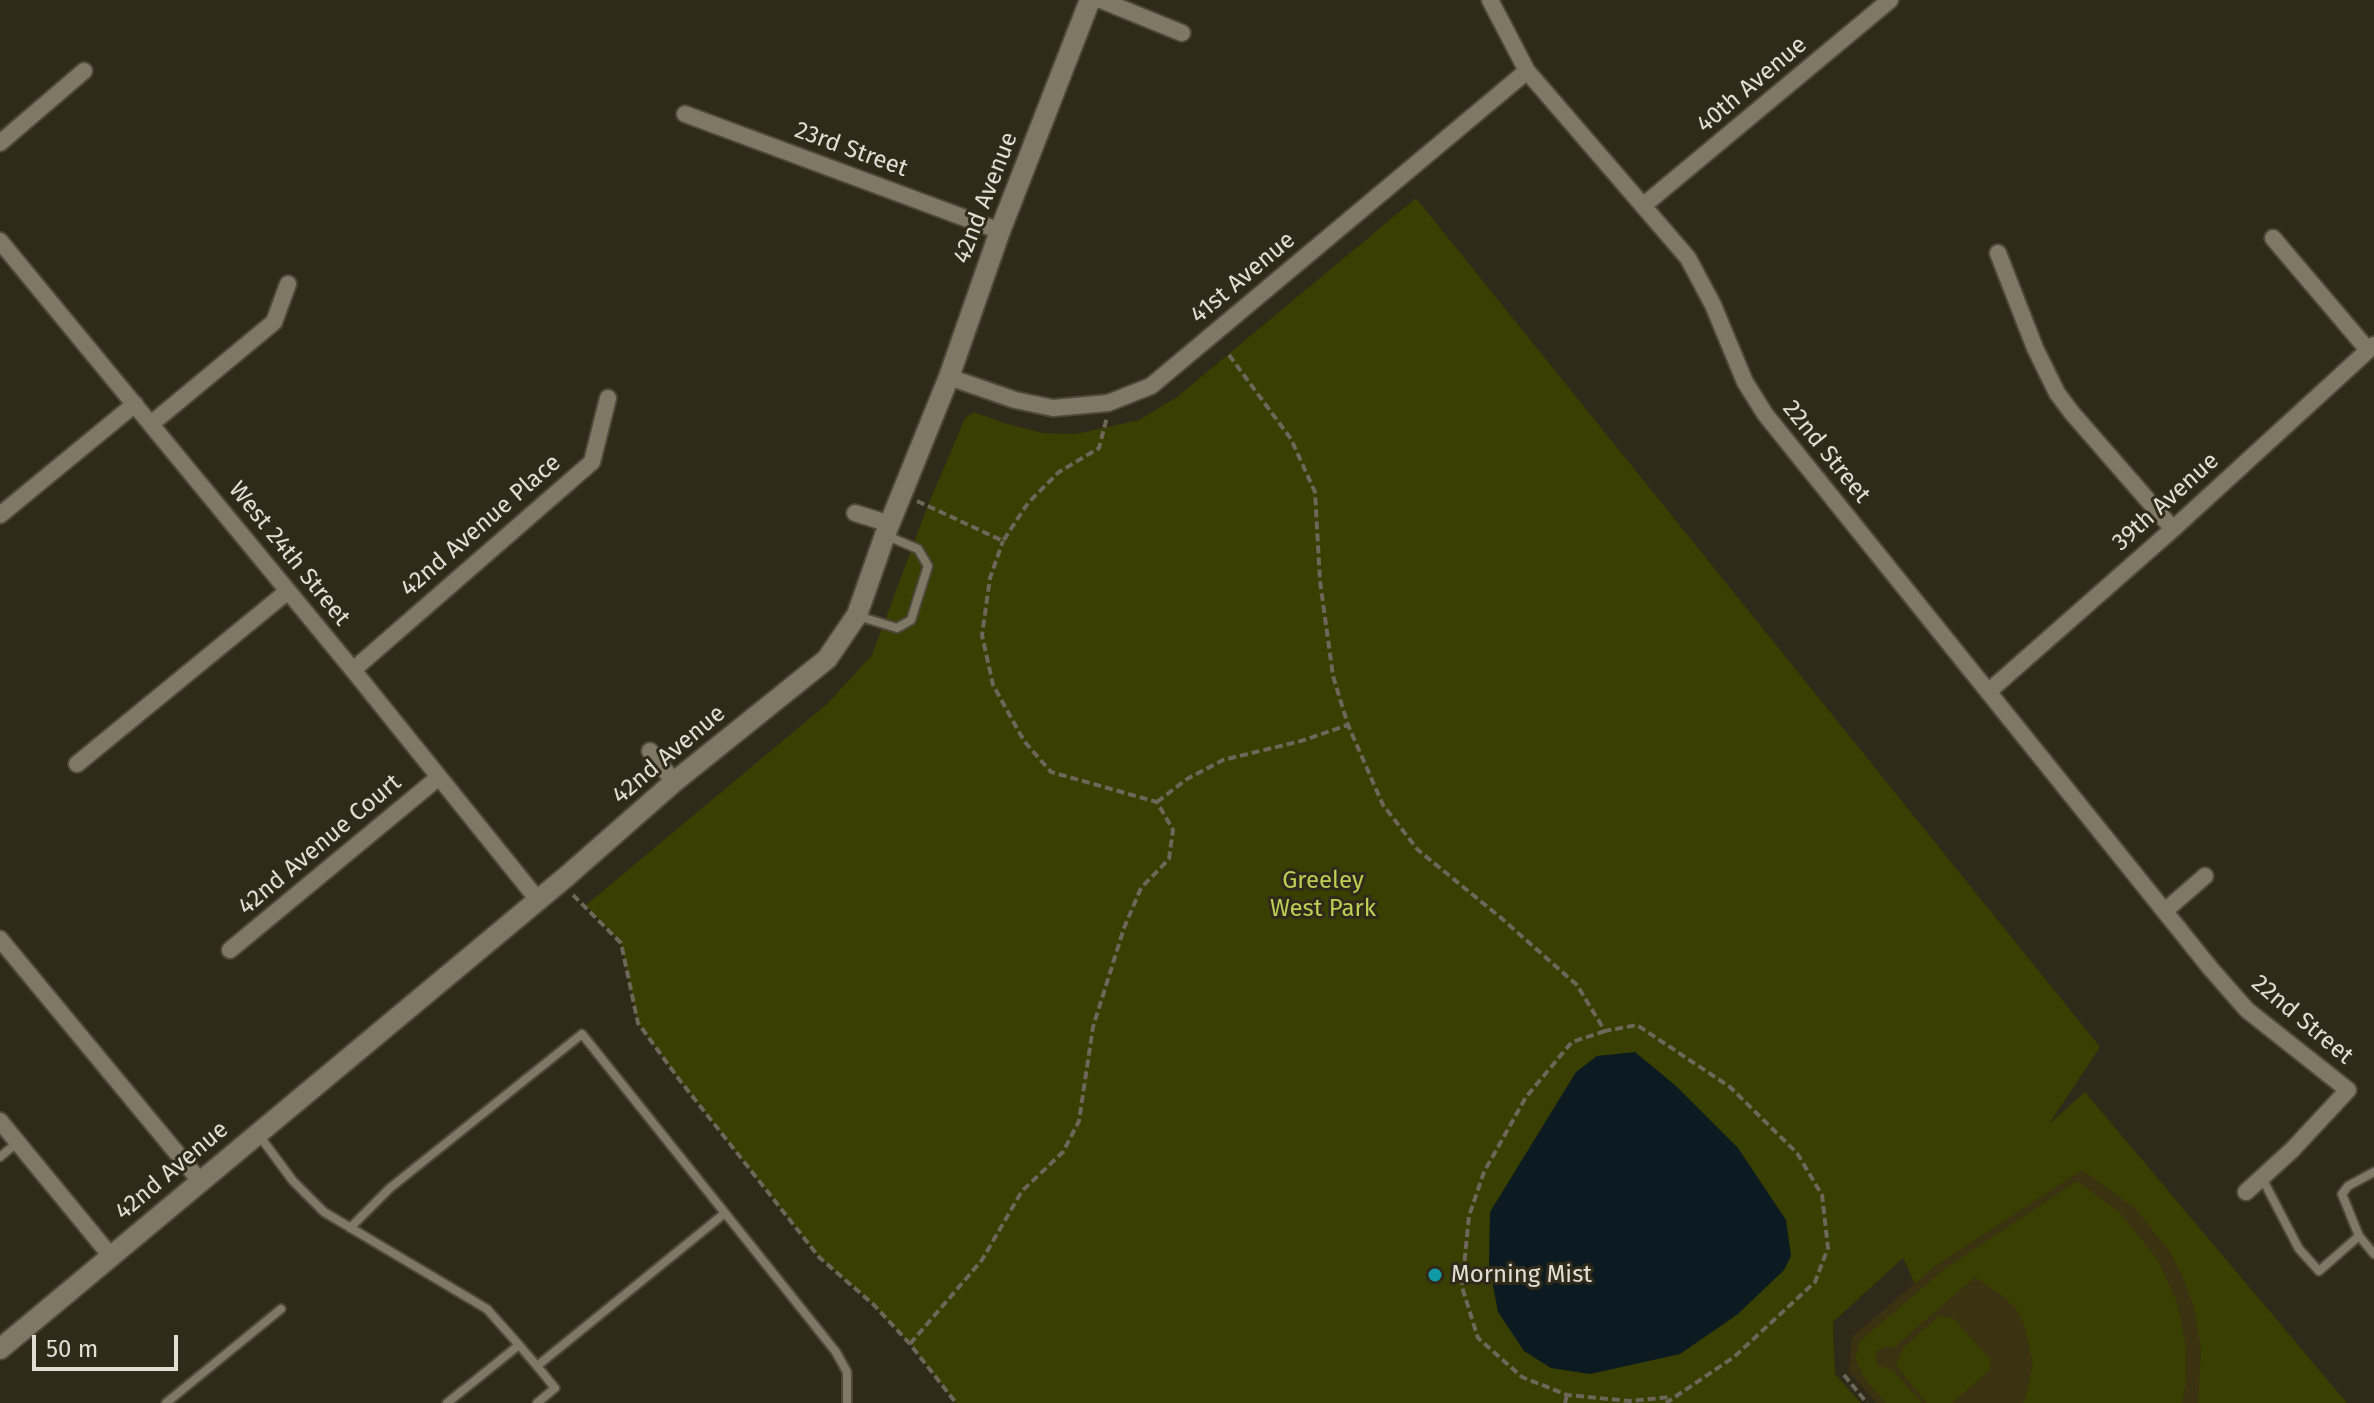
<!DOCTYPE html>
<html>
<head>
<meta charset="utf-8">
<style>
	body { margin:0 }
	#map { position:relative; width:2374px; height:1403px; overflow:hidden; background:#302a1a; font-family:"Fira Sans",sans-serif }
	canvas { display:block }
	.scale { position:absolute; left:32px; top:1335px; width:146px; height:36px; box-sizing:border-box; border:4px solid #e2ded4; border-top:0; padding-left:10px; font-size:24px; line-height:28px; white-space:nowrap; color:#e2ded4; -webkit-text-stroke:6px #302a1a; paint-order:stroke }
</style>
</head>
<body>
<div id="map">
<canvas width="2374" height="1403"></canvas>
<div class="scale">50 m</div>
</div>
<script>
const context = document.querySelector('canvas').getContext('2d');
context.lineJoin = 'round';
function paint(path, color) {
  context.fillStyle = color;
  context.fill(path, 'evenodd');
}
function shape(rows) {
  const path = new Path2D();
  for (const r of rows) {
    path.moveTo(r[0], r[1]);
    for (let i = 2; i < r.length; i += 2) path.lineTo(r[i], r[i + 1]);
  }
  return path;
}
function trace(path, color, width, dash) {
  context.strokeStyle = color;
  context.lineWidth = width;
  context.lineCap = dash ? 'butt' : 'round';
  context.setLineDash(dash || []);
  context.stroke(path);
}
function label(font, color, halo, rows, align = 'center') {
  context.font = font + ' "Fira Sans",sans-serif';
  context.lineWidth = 6;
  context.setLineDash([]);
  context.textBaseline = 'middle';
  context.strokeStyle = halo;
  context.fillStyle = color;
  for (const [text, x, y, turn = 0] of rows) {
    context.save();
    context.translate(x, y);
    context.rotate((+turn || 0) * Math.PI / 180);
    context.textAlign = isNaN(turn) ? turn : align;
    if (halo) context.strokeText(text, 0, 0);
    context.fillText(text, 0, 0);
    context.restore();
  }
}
const green = shape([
	[1416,198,2100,1047,2049,1124,2085,1092,2347,1403,1877,1403,1849,1371,1852,1337,1915,1284,1903,1258,1833,1322,1835,1374,1861,1403,956,1403,910,1344,874,1305,819,1257,678,1078,638,1023,621,943,586,905,828,703,872,655,928,505,965,418,974,412,1004,423,1043,433,1076,434,1139,420,1177,397]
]);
const sand = shape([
	[2082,1170,2135,1208,2170,1252,2183,1277,2194,1308,2201,1349,2198,1403,2182,1403,2186,1381,2186,1347,2177,1302,2158,1260,2120,1213,2077,1181,1946,1268,1860,1341,1855,1359,1865,1379,1886,1403,1877,1403,1849,1371,1852,1337,1935,1266],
	[1975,1277,2005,1298,2016,1309,2024,1325,2033,1363,2026,1397,2023,1403,1952,1403,1989,1371,1991,1360,1953,1318,1939,1316,1903,1348,1896,1365,1927,1403,1922,1403,1892,1370,1877,1365,1876,1352,1886,1346,1893,1348]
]);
const water = shape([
	[1635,1052,1676,1086,1738,1148,1786,1220,1791,1256,1784,1270,1738,1314,1680,1354,1590,1374,1551,1368,1524,1351,1498,1312,1489,1264,1490,1212,1576,1072,1597,1056]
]);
const path = shape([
	[1229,355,1291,439,1315,492,1320,581,1333,676,1348,725,1383,805,1418,850,1500,917,1577,985,1605,1031,1637,1025,1730,1087,1797,1153,1822,1195,1828,1248,1815,1282,1734,1357,1666,1403],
	[917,501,1003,541,1028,503,1059,472,1099,448,1107,417],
	[1157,802,1187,779,1223,760,1301,741,1348,725],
	[573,895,621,943,638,1023,678,1078,819,1257,874,1305,910,1344,956,1403],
	[1605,1031,1572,1042,1526,1097,1484,1172,1469,1216,1462,1287,1478,1338,1522,1377,1567,1395,1630,1401,1670,1397],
	[910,1344,982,1260,1022,1191,1063,1152,1079,1121,1093,1027,1124,928,1141,888,1169,859,1173,830,1157,802,1051,772,1024,741,993,685,982,635,990,578,1003,541],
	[1844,1375,1867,1403],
	[1565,1403,1567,1395]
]);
const service = shape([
	[858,616,897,628,911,620,928,566,918,549,885,535],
	[258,1134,293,1181,324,1212,487,1309,519,1345,447,1403],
	[0,1157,18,1142],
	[2374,1172,2348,1186,2342,1194,2359,1236,2374,1254],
	[2262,1178,2299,1249,2319,1271,2359,1236],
	[350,1228,390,1188,582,1034,836,1352,847,1372,847,1403],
	[519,1345,537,1366,725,1213],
	[166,1403,281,1309],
	[537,1403,555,1388,537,1366]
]);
const minor = shape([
	[1101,0,1182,33],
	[1490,0,1527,71,1688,258,1713,305,1745,382,1765,414,2211,969,2247,1010,2348,1090,2292,1150,2246,1192],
	[685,114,1000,231],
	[0,143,84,71],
	[1644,205,1890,0],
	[2273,238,2368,350],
	[0,241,353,670,538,900],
	[1998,253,2035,348,2057,393,2072,413,2173,529],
	[949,377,1015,400,1053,408,1108,403,1151,386,1527,71],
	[151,424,274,322,288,284],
	[855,513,890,524],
	[0,515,135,404],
	[353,670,592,462,608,398],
	[1988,692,2173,529,2374,345],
	[650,751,674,782],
	[77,764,288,591],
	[2166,910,2205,876],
	[0,939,200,1181],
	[230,950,439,777],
	[0,1121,110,1255]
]);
const tertiary = shape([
	[0,1349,567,876,674,782,827,659,857,615,885,535,949,377,1000,231,1090,0]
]);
const markers = [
	[1435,1275,8,"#0f9aa8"]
];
const streetNames = [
	["40th Avenue",1752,85,-40],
	["23rd Street",851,150,20],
	["42nd Avenue",986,198,-69],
	["41st Avenue",1243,278,-40],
	["22nd Street",1826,452,51],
	["39th Avenue",2166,502,-42],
	["42nd Avenue Place",481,526,-41],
	["West 24th Street",289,554,51],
	["42nd Avenue",669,755,-40],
	["42nd Avenue Court",320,845,-40],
	["22nd Street",2302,1020,40],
	["42nd Avenue",172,1171,-40]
];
const parkNames = [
	["Greeley",1323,881],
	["West Park",1323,909]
];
const poiNames = [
	["Morning Mist",1451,1275]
];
paint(green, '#383f00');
paint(sand, '#3a3211');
paint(water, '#0c1a21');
trace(service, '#4d483a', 12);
trace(minor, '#4d483a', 20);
trace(tertiary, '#4d483a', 24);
trace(path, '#6c6759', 4, [8, 4]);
trace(service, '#7e7865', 8);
trace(minor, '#7e7865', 16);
trace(tertiary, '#7e7865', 20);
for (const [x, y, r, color] of markers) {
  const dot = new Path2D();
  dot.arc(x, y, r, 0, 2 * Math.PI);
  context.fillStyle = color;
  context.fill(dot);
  trace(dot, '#302a1a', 3);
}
label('24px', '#e2ded4', '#302a1a', streetNames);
label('24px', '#bcce54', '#302a1a', parkNames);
label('24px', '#e2ded4', '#302a1a', poiNames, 'left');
</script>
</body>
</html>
